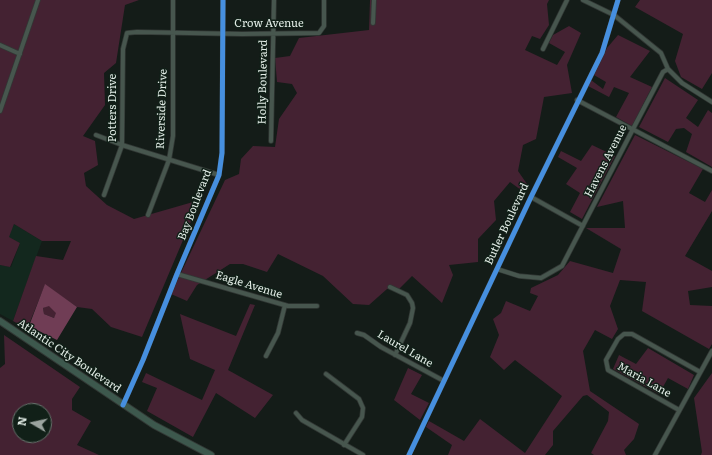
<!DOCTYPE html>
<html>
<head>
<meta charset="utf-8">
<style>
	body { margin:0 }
	#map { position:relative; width:712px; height:455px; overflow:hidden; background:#141c18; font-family:Literata,serif }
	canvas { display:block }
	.north { position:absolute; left:12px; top:403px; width:40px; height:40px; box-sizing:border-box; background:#112018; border:1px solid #65726b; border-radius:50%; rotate:279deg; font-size:11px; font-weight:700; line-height:16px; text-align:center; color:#e3ede7 }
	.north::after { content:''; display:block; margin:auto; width:14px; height:18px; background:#9ba49f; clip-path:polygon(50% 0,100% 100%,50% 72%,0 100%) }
</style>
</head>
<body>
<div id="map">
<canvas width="712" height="455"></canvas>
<div class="north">N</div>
</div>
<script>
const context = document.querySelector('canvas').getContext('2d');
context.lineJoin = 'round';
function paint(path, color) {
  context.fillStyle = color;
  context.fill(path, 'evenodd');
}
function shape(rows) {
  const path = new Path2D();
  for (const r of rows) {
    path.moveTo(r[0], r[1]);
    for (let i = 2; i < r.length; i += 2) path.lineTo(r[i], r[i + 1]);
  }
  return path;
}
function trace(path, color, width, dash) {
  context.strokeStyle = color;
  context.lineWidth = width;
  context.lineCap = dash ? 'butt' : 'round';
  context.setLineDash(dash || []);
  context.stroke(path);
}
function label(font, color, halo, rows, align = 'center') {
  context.font = font + ' Literata,serif';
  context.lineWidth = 3;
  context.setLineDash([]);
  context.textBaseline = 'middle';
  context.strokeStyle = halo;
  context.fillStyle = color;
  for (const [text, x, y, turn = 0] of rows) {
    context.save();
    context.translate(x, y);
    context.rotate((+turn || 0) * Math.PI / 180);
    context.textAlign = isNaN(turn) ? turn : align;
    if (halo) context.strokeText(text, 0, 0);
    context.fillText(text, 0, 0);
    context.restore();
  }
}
const built = shape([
	[14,224,42,241,13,321,0,314,0,265,11,267,20,243,8,237]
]);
const green = shape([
	[0,0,139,0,125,5,116,63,104,73,105,105,83,136,95,141,98,165,84,173,86,186,107,205,134,219,200,200,142,337,111,327,92,309,77,307,45,285,27,329,13,321,36,256,63,260,71,241,42,241,14,224,9,237,20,243,10,267,0,265],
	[370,0,549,0,547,4,549,25,540,39,532,36,525,50,557,65,565,52,549,43,553,35,569,26,581,33,567,65,572,93,544,97,536,139,523,145,518,171,527,184,521,190,510,182,494,201,496,220,478,239,478,262,449,265,453,275,442,303,412,276,398,290,387,289,369,305,353,304,323,276,278,254,267,272,243,264,230,264,197,285,187,301,171,294,225,180,239,174,241,159,253,146,275,147,279,119,297,93,292,84,277,82,275,58,290,56,299,38,369,30],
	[640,0,712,0,712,73,702,89,681,77,675,61,683,34,635,7],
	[618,35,650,51,630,77,652,87,632,126,616,117,629,93,614,87,609,97,588,86,591,80,603,89,606,82,594,75,607,48],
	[665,78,698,100,686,118,698,127,708,110,712,113,712,167,686,152,692,134,684,128,676,129,668,142,639,127],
	[635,135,703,169,689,193,705,202,712,190,712,211,685,256,712,271,712,287,688,291,690,305,712,306,712,344,709,349,642,311,646,282,620,280,610,306,618,329,612,339,595,330,583,351,590,391,639,424,634,439,624,450,626,455,594,455,591,453,608,421,609,412,587,395,583,396,553,431,553,445,545,455,448,455,452,445,426,427,429,421,464,441,480,419,525,453,562,396,515,360,504,370,490,357,499,335,493,319,501,313,506,301,530,311,538,296,530,293,531,288,558,275,570,261,613,273,621,249,586,228,625,228,623,201,597,207],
	[592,145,615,156,582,219,570,212,580,193,566,184,577,168,558,157,561,151,581,161],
	[250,304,255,305,228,370,273,395,255,418,216,393,193,437,147,411,157,388,142,382,146,373,202,400,215,370,190,359,180,314,236,336],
	[49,305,57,313,54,318,44,314,43,308],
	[4,335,80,387,72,399,72,410,91,421,77,445,99,455,0,455,0,368,5,364],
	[20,411,44,411,44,435,20,435],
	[648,348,694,375,688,389,668,378,659,394,613,369,619,355,636,364],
	[408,368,422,375,411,394,429,403,420,420,394,400],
	[712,373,712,455,701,455,702,452,694,398]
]);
const water = shape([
	[45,284,77,307,57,340,29,326],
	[49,306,56,313,54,318,44,314,43,308]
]);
const minor = shape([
	[583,0,614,15,661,53,668,69,682,83,712,102],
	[373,23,374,0],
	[0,45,20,54],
	[543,49,567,0],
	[577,100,712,171],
	[0,111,38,0],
	[96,135,122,145,219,175],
	[271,141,274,0],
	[104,195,122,145,123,49,127,33,137,32,242,34,319,33,324,26,324,0],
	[531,197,583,226],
	[148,215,169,160,173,136,173,0],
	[497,269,519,276,541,278,562,266,633,129,663,72,668,69],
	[177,274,288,306,317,306],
	[390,287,407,295,412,303,413,308,410,323,395,355],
	[357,333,364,335,381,347,444,381],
	[266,356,278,333,285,305],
	[326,374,359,399,363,408,362,417,344,445],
	[123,405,143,360,177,274,219,175,222,153,223,0],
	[679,410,608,370,606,360,618,339,624,334,632,334,700,372],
	[296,413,302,420,363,455],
	[409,455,531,197,602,53,618,0],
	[655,455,712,351]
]);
const highway = shape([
	[0,321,154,425,211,455]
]);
const cycleway = shape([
	[123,405,143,360,177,274,219,175,222,153,223,0],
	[409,455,531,197,602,53,618,0]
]);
const streetNames = [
	["Crow Avenue",269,24],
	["Holly Boulevard",263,82,-89],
	["Potters Drive",113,108,-90],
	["Riverside Drive",162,109,-88],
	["Havens Avenue",606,161,-63],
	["Bay Boulevard",195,205,-69],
	["Butler Boulevard",507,224,-65],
	["Eagle Avenue",249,285,17],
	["Laurel Lane",405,349,30],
	["Atlantic City Boulevard",69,356,34],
	["Maria Lane",644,380,29]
];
paint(built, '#13281e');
paint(green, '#442232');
paint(water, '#703d55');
trace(minor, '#323835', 5.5);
trace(highway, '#323835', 8);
trace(minor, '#47564e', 4);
trace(highway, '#3d584d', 6);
trace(cycleway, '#468fdf', 5);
label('11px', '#e3ede7', '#112018', streetNames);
</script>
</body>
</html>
